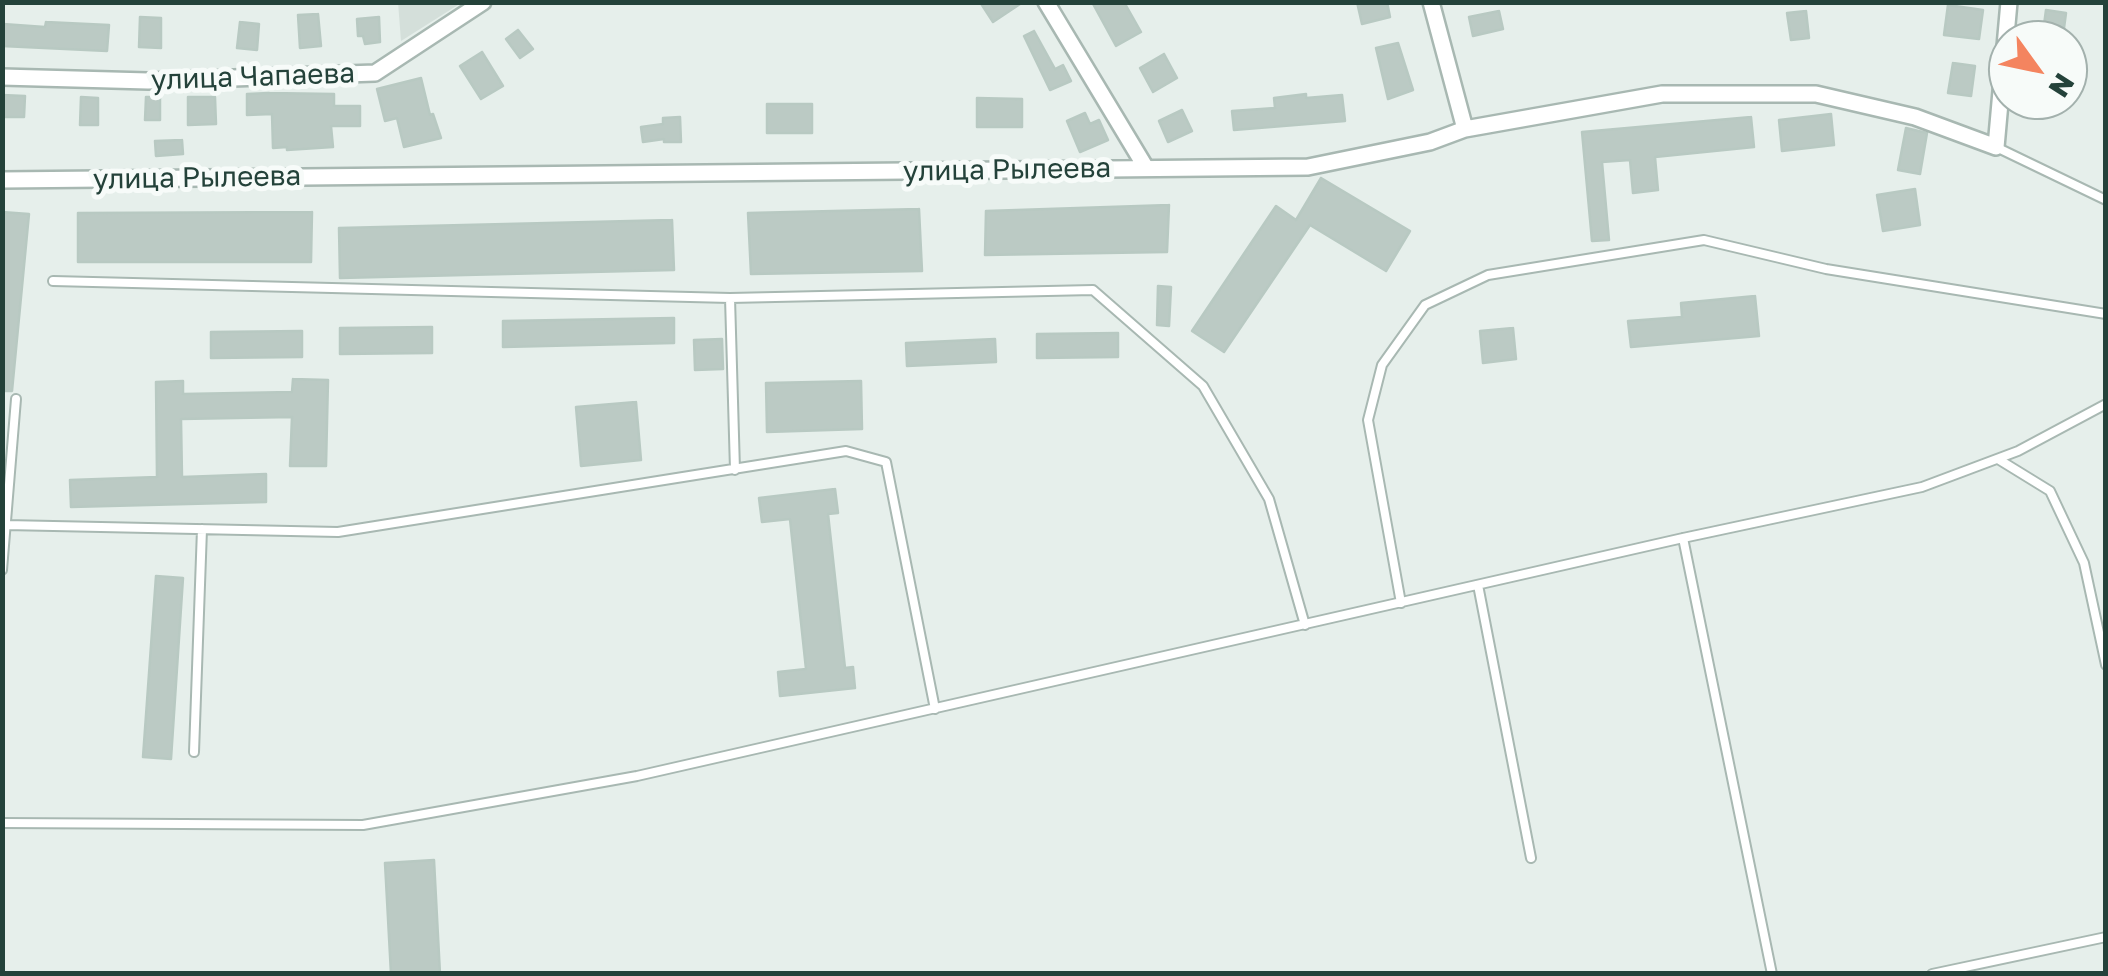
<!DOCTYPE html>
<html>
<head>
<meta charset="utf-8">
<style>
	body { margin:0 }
	#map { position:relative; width:2108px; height:976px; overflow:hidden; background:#e6efeb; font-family:"Golos Text",sans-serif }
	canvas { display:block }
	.frame { position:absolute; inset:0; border:5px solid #24423a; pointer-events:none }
	.north { position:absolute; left:1988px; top:20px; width:100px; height:100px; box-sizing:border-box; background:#f7fbf9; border:2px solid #a3b1ad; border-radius:50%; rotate:123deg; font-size:28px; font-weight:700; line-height:40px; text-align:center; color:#24423a }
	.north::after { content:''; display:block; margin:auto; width:35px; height:45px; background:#f4845f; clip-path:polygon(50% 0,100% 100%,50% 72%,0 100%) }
</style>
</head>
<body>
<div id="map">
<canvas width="2108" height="976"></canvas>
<div class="frame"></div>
<div class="north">N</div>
</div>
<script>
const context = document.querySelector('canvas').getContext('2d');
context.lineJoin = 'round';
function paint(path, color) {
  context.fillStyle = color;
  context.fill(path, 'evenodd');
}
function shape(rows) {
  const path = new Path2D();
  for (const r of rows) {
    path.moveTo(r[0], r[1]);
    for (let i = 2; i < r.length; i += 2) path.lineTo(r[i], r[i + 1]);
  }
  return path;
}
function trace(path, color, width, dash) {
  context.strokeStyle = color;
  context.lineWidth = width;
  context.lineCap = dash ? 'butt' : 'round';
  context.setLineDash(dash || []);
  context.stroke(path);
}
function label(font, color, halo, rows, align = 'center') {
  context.font = font + ' "Golos Text",sans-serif';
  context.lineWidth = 10;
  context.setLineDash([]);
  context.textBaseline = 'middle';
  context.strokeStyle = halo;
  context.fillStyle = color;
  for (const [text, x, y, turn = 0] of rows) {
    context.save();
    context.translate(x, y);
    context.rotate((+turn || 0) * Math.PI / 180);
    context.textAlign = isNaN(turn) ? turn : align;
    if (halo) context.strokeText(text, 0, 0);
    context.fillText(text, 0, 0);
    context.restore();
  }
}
const built = shape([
	[398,2,461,2,461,3,401,41]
]);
const building = shape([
	[980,2,1023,2,993,22,980,2],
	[1092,2,1124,2,1141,32,1116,46,1092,2],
	[1357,2,1387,2,1390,17,1362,24,1357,2],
	[1948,5,1983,10,1979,39,1944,35,1948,5],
	[2046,10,2066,13,2064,28,2044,25,2046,10],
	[1499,11,1503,29,1473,36,1469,17,1499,11],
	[1806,11,1809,38,1791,40,1787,13,1806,11],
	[318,14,321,46,300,48,298,15,318,14],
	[140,17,161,18,161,48,139,47,140,17],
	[379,17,380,42,365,44,363,36,358,36,357,19,379,17],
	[46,22,109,25,107,51,2,46,3,24,45,27,46,22],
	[240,22,259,24,257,50,237,48,240,22],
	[518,30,533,49,520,58,506,39,518,30],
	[1034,31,1055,69,1063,65,1071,81,1050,90,1024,36,1034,31],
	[1398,43,1413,90,1388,99,1376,48,1398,43],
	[482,52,503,86,481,99,460,66,482,52],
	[1164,54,1177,78,1153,92,1140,68,1164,54],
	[1953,63,1975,66,1971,96,1948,93,1953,63],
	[421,78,430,115,433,114,441,138,404,147,397,118,385,121,377,89,421,78],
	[269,93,334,94,334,106,360,106,360,126,331,126,333,147,287,150,287,147,273,148,272,114,247,115,247,94,269,93],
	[1306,94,1306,98,1342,95,1345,121,1234,130,1232,111,1275,108,1274,98,1306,94],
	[2,95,25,96,24,117,2,117,2,95],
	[81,97,98,98,98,125,80,125,81,97],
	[146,97,160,97,160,120,145,120,146,97],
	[188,97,215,97,216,124,188,125,188,97],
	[977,98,1022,99,1022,127,977,127,977,98],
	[767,104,812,104,812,133,767,133,767,104],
	[1182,110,1192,131,1168,142,1159,121,1182,110],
	[1085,113,1090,124,1099,120,1108,140,1080,152,1067,121,1085,113],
	[1831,114,1834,145,1782,151,1779,120,1831,114],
	[680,117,681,142,664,142,664,139,643,142,641,127,663,124,663,118,680,117],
	[1751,117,1754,147,1655,157,1658,190,1633,193,1630,160,1602,162,1609,240,1592,241,1582,132,1751,117],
	[1906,128,1927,133,1920,174,1898,170,1906,128],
	[182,140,183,154,156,156,155,141,182,140],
	[1321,178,1410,231,1386,271,1310,225,1224,352,1192,331,1276,206,1296,220,1321,178],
	[1915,189,1920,225,1883,231,1877,195,1915,189],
	[1169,205,1167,252,985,255,986,211,1169,205],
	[919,209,922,271,751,274,748,213,919,209],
	[2,212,29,214,12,391,2,391,2,212],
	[312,212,311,262,78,262,78,213,312,212],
	[672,220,674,270,340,278,339,228,672,220],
	[1158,286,1171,287,1169,326,1157,325,1158,286],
	[1755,296,1759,336,1631,347,1628,321,1682,317,1681,303,1755,296],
	[674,318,674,343,503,347,503,321,674,318],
	[432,327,432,353,340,354,340,328,432,327],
	[1513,328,1516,359,1483,363,1480,331,1513,328],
	[302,331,302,357,211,358,211,332,302,331],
	[1118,333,1118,357,1037,358,1037,334,1118,333],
	[722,339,723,369,695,370,694,340,722,339],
	[995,339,996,362,907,366,906,343,995,339],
	[293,379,328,380,326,466,290,466,292,417,181,419,182,477,266,474,266,502,71,507,70,480,157,477,156,382,183,381,183,394,292,392,293,379],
	[861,381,862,429,767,432,766,383,861,381],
	[636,402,641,460,581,466,576,407,636,402],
	[835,489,838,513,828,514,845,668,853,667,855,688,780,696,778,672,806,669,790,519,762,522,759,498,835,489],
	[156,576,183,578,171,759,143,757,156,576],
	[434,860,440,974,391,974,385,863,434,860]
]);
const service = shape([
	[1996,147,2106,200],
	[53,281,730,298,1093,290,1203,386,1269,499,1305,625],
	[730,298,735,470],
	[1998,459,2050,491,2084,563,2106,665],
	[6,525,338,532,846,451,886,462,935,709],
	[1683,538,1772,974],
	[2,570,16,399],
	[1478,585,1531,858],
	[1401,603,1368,420,1382,365,1425,305,1488,275,1704,240,1826,269,2106,314],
	[194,752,202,529],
	[2,823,363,825,637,776,1683,538,1922,487,2018,451,2106,404],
	[1932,974,2106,937]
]);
const minor = shape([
	[1046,2,1146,168],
	[1431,2,1465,129],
	[2,77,148,81,375,73,483,2],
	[2,180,1308,167,1430,142,1465,129,1662,94,1816,94,1915,117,1996,147,2009,2]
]);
const streetNames = [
	["улица Чапаева",253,77,-2],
	["улица Рылеева",1007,170,-1],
	["улица Рылеева",197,178,-1]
];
paint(built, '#d4dfda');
paint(building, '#bbcac4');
trace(building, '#b8c9c2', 2.5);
trace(service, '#a8b8b2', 12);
trace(minor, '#a8b8b2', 20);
trace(service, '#fff', 8);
trace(minor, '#fff', 15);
label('28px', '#24423a', '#f7fbf9', streetNames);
</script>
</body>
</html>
